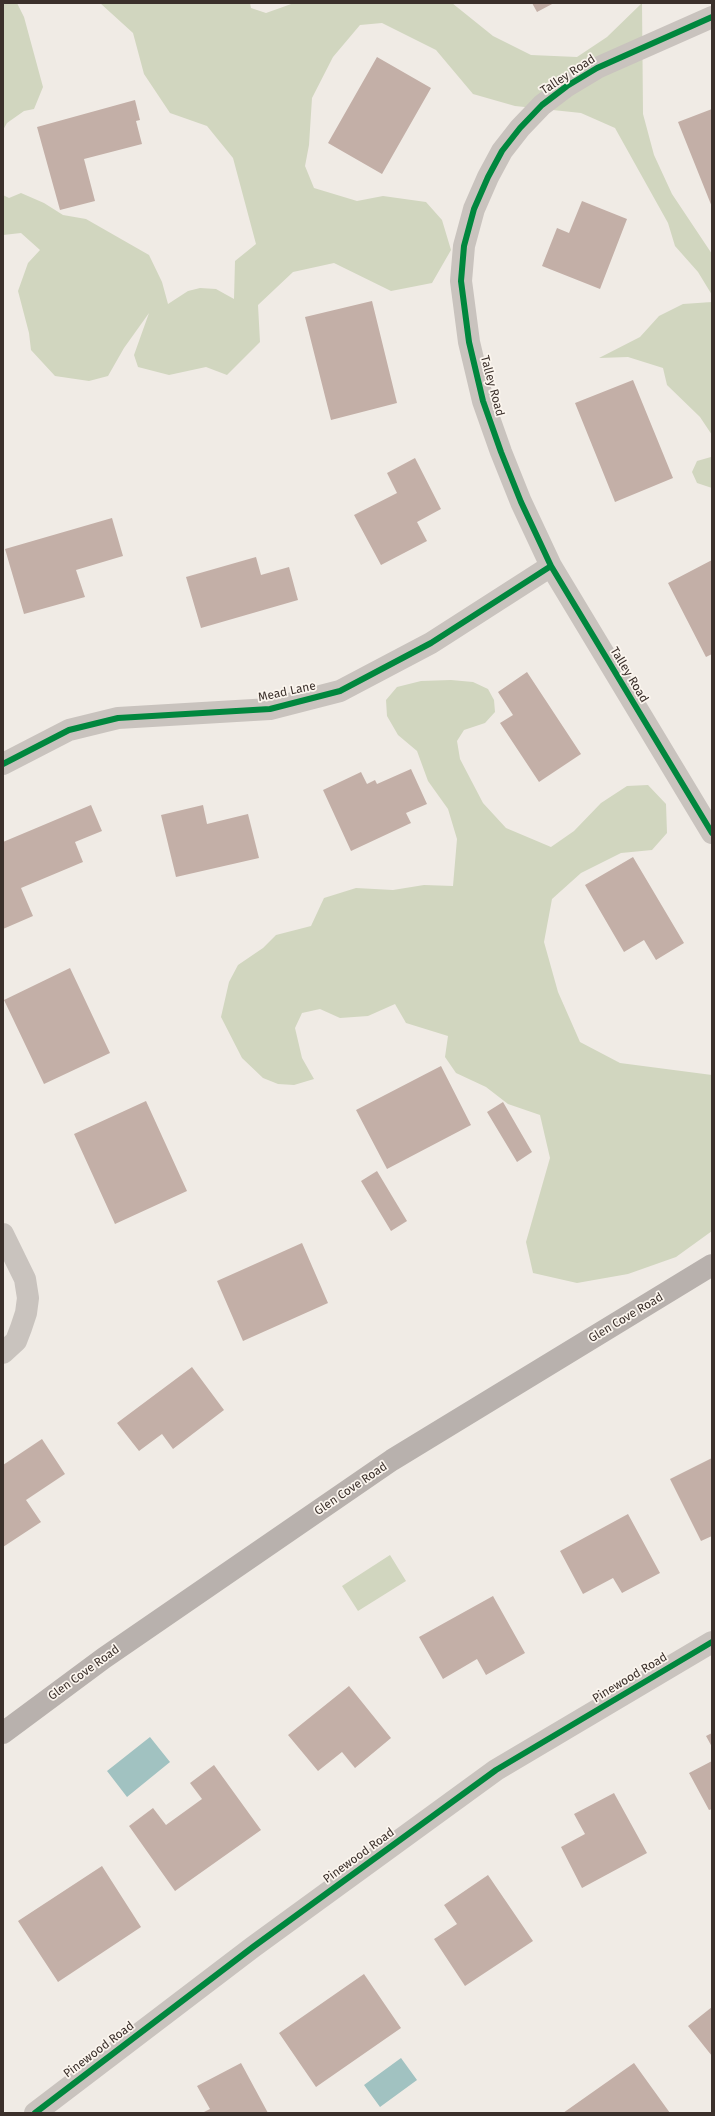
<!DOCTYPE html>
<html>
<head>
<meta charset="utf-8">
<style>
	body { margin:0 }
	#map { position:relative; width:715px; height:2116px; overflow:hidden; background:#f0ebe5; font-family:"Fira Sans",sans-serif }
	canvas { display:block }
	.frame { position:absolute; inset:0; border:4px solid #3b302b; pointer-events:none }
</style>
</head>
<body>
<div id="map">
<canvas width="715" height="2116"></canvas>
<div class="frame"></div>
</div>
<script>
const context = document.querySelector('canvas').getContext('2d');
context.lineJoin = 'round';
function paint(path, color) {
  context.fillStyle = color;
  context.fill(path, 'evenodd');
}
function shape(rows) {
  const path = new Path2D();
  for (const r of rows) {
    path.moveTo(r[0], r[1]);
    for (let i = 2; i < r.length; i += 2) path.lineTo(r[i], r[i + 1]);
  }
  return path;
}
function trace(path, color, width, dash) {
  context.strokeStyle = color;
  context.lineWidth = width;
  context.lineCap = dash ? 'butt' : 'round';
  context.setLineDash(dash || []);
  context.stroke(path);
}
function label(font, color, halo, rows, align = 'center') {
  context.font = font + ' "Fira Sans",sans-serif';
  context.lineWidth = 3.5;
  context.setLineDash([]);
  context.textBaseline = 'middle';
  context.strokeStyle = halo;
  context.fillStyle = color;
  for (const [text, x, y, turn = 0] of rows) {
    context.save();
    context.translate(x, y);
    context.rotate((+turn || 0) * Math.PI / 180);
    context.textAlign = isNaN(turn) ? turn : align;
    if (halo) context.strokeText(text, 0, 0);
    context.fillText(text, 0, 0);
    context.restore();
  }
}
const green = shape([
	[3,3,17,3,24,17,43,87,34,109,24,111,7,123,3,130],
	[100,3,250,3,251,8,266,13,294,3,452,3,493,36,531,55,577,57,607,37,642,3,643,114,654,155,672,194,712,254,712,295,698,272,675,246,668,223,615,128,581,113,515,106,473,94,436,50,382,23,360,25,333,57,312,98,309,145,305,166,314,188,357,201,383,196,426,202,442,220,451,250,432,283,391,291,334,263,293,272,258,305,260,342,227,375,206,367,169,375,138,367,134,355,149,313,124,348,108,376,89,381,55,376,31,350,29,333,18,291,28,263,40,250,21,233,3,235,3,195,9,198,21,193,44,203,63,215,86,219,149,255,162,282,168,304,188,291,200,288,216,289,234,299,235,261,256,244,233,158,207,126,170,113,144,74,133,33],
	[712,302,712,435,700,417,667,385,663,368,628,357,599,358,640,337,659,316,683,304],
	[712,450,712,488,697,483,692,472,697,461,711,457],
	[451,680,473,682,488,689,494,700,495,712,485,723,464,730,457,741,460,759,483,803,506,828,551,847,574,831,601,803,627,786,648,785,666,804,667,833,652,850,621,853,581,873,552,899,544,942,558,992,580,1042,620,1063,712,1075,712,1231,676,1257,628,1274,577,1283,533,1273,526,1242,550,1158,540,1115,508,1104,486,1087,456,1073,445,1057,448,1036,406,1023,395,1004,368,1016,340,1018,320,1009,302,1013,295,1028,302,1058,314,1079,294,1085,278,1084,263,1078,242,1058,221,1017,229,982,238,965,263,948,276,935,311,926,324,898,356,888,393,890,424,885,453,886,457,839,448,809,428,781,417,751,398,735,387,716,386,700,397,687,421,681],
	[390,1555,406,1581,358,1611,342,1586]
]);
const water = shape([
	[150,1737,170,1762,127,1797,107,1771],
	[401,2058,417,2080,380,2107,364,2085]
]);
const building = shape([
	[532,3,554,3,537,12],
	[377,57,431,88,382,174,328,143],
	[135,100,140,120,136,121,142,144,84,159,95,201,60,210,37,127],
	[712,109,712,207,678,122],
	[582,201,627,219,600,289,542,266,557,228,569,233],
	[372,301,397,403,331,420,305,317],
	[633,380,673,478,615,502,575,403],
	[415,458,441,509,417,522,427,541,381,565,354,515,397,493,387,473],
	[112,518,123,556,76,570,85,597,24,614,5,549],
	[256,557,261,575,289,567,298,600,201,628,186,577],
	[712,560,712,654,706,657,668,583],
	[527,672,581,754,539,782,500,723,513,715,498,692],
	[411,769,427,804,406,813,411,823,351,851,323,790,361,772,367,784,375,780,377,784],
	[91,805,102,831,75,842,83,862,21,888,33,916,3,929,3,842],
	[203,805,207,824,248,814,259,858,176,877,161,815],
	[633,857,684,943,656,960,644,940,624,952,585,885],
	[70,968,110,1053,44,1084,4,1000],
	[441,1066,471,1125,387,1169,356,1110],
	[146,1101,187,1191,115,1224,74,1134],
	[503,1102,532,1152,517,1162,487,1112],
	[377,1171,407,1221,391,1231,361,1181],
	[302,1243,328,1303,243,1341,217,1281],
	[192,1367,224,1410,173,1449,162,1434,139,1451,117,1423],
	[42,1439,65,1474,26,1500,41,1522,3,1547,3,1465],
	[712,1458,712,1536,701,1541,670,1479],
	[628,1514,660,1573,622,1593,613,1578,583,1594,560,1551],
	[493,1596,525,1653,486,1675,477,1659,443,1679,419,1637],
	[349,1686,391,1738,355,1768,342,1752,318,1771,288,1735],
	[712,1733,712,1747,706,1736],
	[712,1761,712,1809,709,1810,689,1773],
	[214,1765,261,1830,175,1891,129,1826,153,1808,166,1825,202,1799,190,1783],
	[614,1793,647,1853,582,1888,561,1847,585,1834,574,1814],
	[102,1866,141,1927,58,1982,18,1921],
	[488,1875,533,1941,465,1986,434,1939,457,1924,444,1905],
	[364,1974,401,2028,316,2087,279,2033],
	[712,2007,712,2056,688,2026],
	[241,2063,268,2113,202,2113,210,2109,197,2086],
	[634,2063,670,2113,563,2113]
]);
const street = shape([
	[712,17,597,68,567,86,542,105,520,128,502,151,488,177,474,209,464,246,461,281,469,342,483,401,501,452,521,502,551,566,712,833],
	[3,764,69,730,118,718,270,709,340,691,431,643,551,566],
	[3,1234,25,1279,28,1298,26,1313,21,1328,16,1341,3,1353],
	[35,2113,253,1947,496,1770,712,1642]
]);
const primary = shape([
	[3,1733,104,1658,392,1460,712,1265]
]);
const cycleway = shape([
	[712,17,597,68,567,86,542,105,520,128,502,151,488,177,474,209,464,246,461,281,469,342,483,401,501,452,521,502,551,566,712,833],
	[3,764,69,730,118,718,270,709,340,691,431,643,551,566],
	[35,2113,253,1947,496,1770,712,1642]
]);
const streetNames = [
	["Talley Road",568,75,-33],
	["Talley Road",492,386,75],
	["Talley Road",629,675,59],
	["Mead Lane",287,692,-12],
	["Glen Cove Road",626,1318,-31],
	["Glen Cove Road",351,1489,-34],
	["Glen Cove Road",84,1673,-36],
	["Pinewood Road",630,1678,-31],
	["Pinewood Road",359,1856,-36],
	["Pinewood Road",99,2050,-37]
];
paint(green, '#d1d6bf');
paint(water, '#a1c2c1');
paint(building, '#c3afa7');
trace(street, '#c9c3be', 22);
trace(primary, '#b8b1ad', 22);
trace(cycleway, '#00873e', 6);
label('12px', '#3b302b', '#fbf5ee', streetNames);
</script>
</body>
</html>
